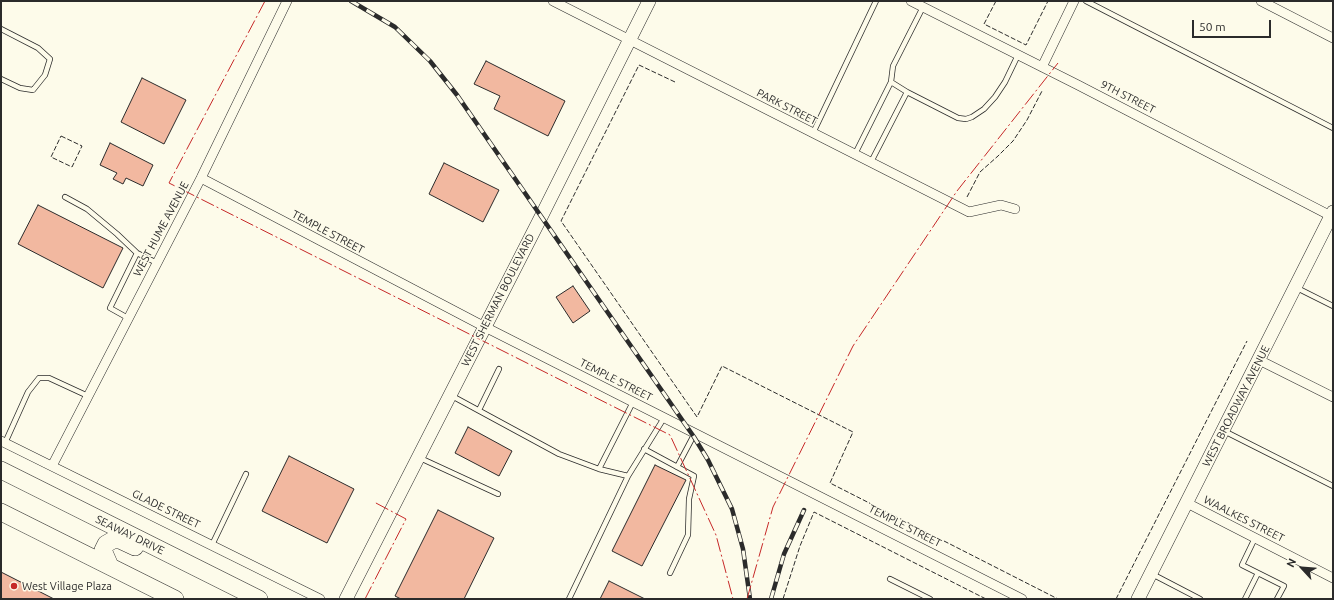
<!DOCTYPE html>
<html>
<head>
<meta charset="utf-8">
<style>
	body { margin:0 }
	#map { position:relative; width:1334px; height:600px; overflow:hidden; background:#fdfbea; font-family:Ubuntu,sans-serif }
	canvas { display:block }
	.frame { position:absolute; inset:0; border:2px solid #2b2b2b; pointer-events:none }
	.north { position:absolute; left:1282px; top:548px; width:40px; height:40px; -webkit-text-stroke:3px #fdfbea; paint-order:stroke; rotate:296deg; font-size:11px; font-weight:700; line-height:16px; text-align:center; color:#2b2b2b }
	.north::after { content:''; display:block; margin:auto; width:14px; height:18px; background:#2b2b2b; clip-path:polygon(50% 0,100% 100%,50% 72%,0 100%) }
	.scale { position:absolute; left:1192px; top:20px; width:79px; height:18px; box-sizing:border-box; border:2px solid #2b2b2b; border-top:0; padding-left:5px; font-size:12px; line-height:14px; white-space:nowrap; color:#2b2b2b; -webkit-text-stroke:3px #fdfbea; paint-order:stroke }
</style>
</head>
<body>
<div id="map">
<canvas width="1334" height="600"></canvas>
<div class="frame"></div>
<div class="north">N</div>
<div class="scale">50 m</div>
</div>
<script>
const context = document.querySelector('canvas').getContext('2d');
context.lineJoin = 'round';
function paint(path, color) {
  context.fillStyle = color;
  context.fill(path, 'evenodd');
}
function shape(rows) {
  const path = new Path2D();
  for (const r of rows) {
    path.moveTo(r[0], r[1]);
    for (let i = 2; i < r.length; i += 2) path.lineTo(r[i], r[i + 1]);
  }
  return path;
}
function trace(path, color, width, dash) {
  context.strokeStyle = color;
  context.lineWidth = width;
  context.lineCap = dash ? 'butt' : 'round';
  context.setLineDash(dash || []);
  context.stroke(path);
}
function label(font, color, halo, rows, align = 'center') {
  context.font = font + ' Ubuntu,sans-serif';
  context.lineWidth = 3;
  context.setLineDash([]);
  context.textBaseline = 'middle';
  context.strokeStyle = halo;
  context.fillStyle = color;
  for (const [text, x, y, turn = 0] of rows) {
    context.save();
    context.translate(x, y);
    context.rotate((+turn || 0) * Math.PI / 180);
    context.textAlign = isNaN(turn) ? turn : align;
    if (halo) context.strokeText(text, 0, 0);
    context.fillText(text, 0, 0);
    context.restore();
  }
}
const building = shape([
	[486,61,565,101,548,136,494,109,500,96,474,84,486,61],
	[142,78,186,100,164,144,121,122,142,78],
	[110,143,153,165,143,186,126,178,123,184,113,179,117,173,100,165,110,143],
	[444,163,499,190,483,222,429,194,444,163],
	[38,205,123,248,103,288,18,244,38,205],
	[573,286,590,311,573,323,556,297,573,286],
	[468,427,512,451,499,476,455,453,468,427],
	[289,456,354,489,327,543,262,511,289,456],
	[655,465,686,480,642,566,612,551,655,465],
	[438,510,494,538,464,599,401,599,395,596,438,510],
	[1,572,54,599,1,599,1,572],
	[609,581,645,599,600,599,609,581]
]);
const lane = shape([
	[1086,1,1333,128],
	[1,29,38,48,50,59,45,75,33,90,20,88,1,79],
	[907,92,958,118,966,119,972,117,984,109,995,97,1005,82,1018,55],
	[813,133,876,1],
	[855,154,891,82],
	[871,162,907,92,891,82,893,66,923,7],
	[65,197,87,209,117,234,137,253,157,263],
	[1297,288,1333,306],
	[128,318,110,308,137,253],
	[452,396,559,454,599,469,628,476],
	[479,410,499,369],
	[1224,431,1333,486],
	[5,443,28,392,39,378,49,378,88,396],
	[644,449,694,476,689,499,688,535,670,573],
	[420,458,498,494],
	[677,467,695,433],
	[599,469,633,402],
	[1255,538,1242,565,1284,586,1277,599],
	[212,545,246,474],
	[1152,574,1200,599],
	[890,579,930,599],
	[569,599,628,476,664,418],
	[1245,599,1258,573]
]);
const street = shape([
	[553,1,969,212,1001,205,1015,209],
	[911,1,1078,85,1333,217],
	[1261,1,1333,38],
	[1042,67,1074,1],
	[201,178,485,327,1022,599],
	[1259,360,1333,397],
	[1,441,320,599],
	[52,466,201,178,287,1],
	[1187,503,1333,578]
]);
const secondary = shape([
	[346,599,541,217,649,1],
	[1138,599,1333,212]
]);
const highway = shape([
	[1,470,259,599],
	[1,512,175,599],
	[110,566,103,550,106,544,113,540,120,540,135,547]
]);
const rail = shape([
	[351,1,395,27,430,61,457,95,694,437,708,460,732,509,743,549,750,599],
	[771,599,784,554,804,510]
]);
const fence = shape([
	[996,1,984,24,1026,45,1048,1],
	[675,82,639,65,561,221,697,417,722,366,853,432,830,483,1058,599],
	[61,136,82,146,72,167,51,157,61,136],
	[967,197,980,172,998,156,1013,141,1027,120,1042,91],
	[783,599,800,546,814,512,986,599],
	[1116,599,1247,341]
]);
const power = shape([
	[265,1,169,183,670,435,716,535,733,599],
	[365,599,406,519,374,502],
	[747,599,773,507,853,346,957,191,1058,63]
]);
const markers = [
	[14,586,4,"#c62828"]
];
const streetNames = [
	["9TH STREET",1128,97,27],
	["PARK STREET",787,107,27],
	["WEST HUME AVENUE",161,229,-62],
	["TEMPLE STREET",328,232,28],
	["WEST SHERMAN BOULEVARD",498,300,-63],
	["TEMPLE STREET",616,380,27],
	["WEST BROADWAY AVENUE",1236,406,-63],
	["GLADE STREET",166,509,26],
	["WAALKES STREET",1244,519,27],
	["TEMPLE STREET",905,526,27],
	["SEAWAY DRIVE",130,535,26]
];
const poiNames = [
	["West Village Plaza",22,586]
];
paint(building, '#f2b8a0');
trace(building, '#2b2b2b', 1);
trace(lane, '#2b2b2b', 6);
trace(street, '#2b2b2b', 10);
trace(secondary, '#2b2b2b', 14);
trace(highway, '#2b2b2b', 18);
trace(lane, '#fdfbea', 4.5);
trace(street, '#fdfbea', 9);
trace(secondary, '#fdfbea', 13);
trace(highway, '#fdfbea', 17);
trace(rail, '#2b2b2b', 4.5);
trace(rail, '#fdfbea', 3, [9]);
trace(fence, '#2b2b2b', 1, [5, 2]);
trace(power, '#c62828', 1, [14, 3, 2, 3]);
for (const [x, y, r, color] of markers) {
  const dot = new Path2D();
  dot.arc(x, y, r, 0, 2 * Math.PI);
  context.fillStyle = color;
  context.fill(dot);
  trace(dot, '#fdfbea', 1.5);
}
label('11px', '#2b2b2b', '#fdfbea', streetNames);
label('11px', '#2b2b2b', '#fdfbea', poiNames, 'left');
</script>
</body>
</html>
